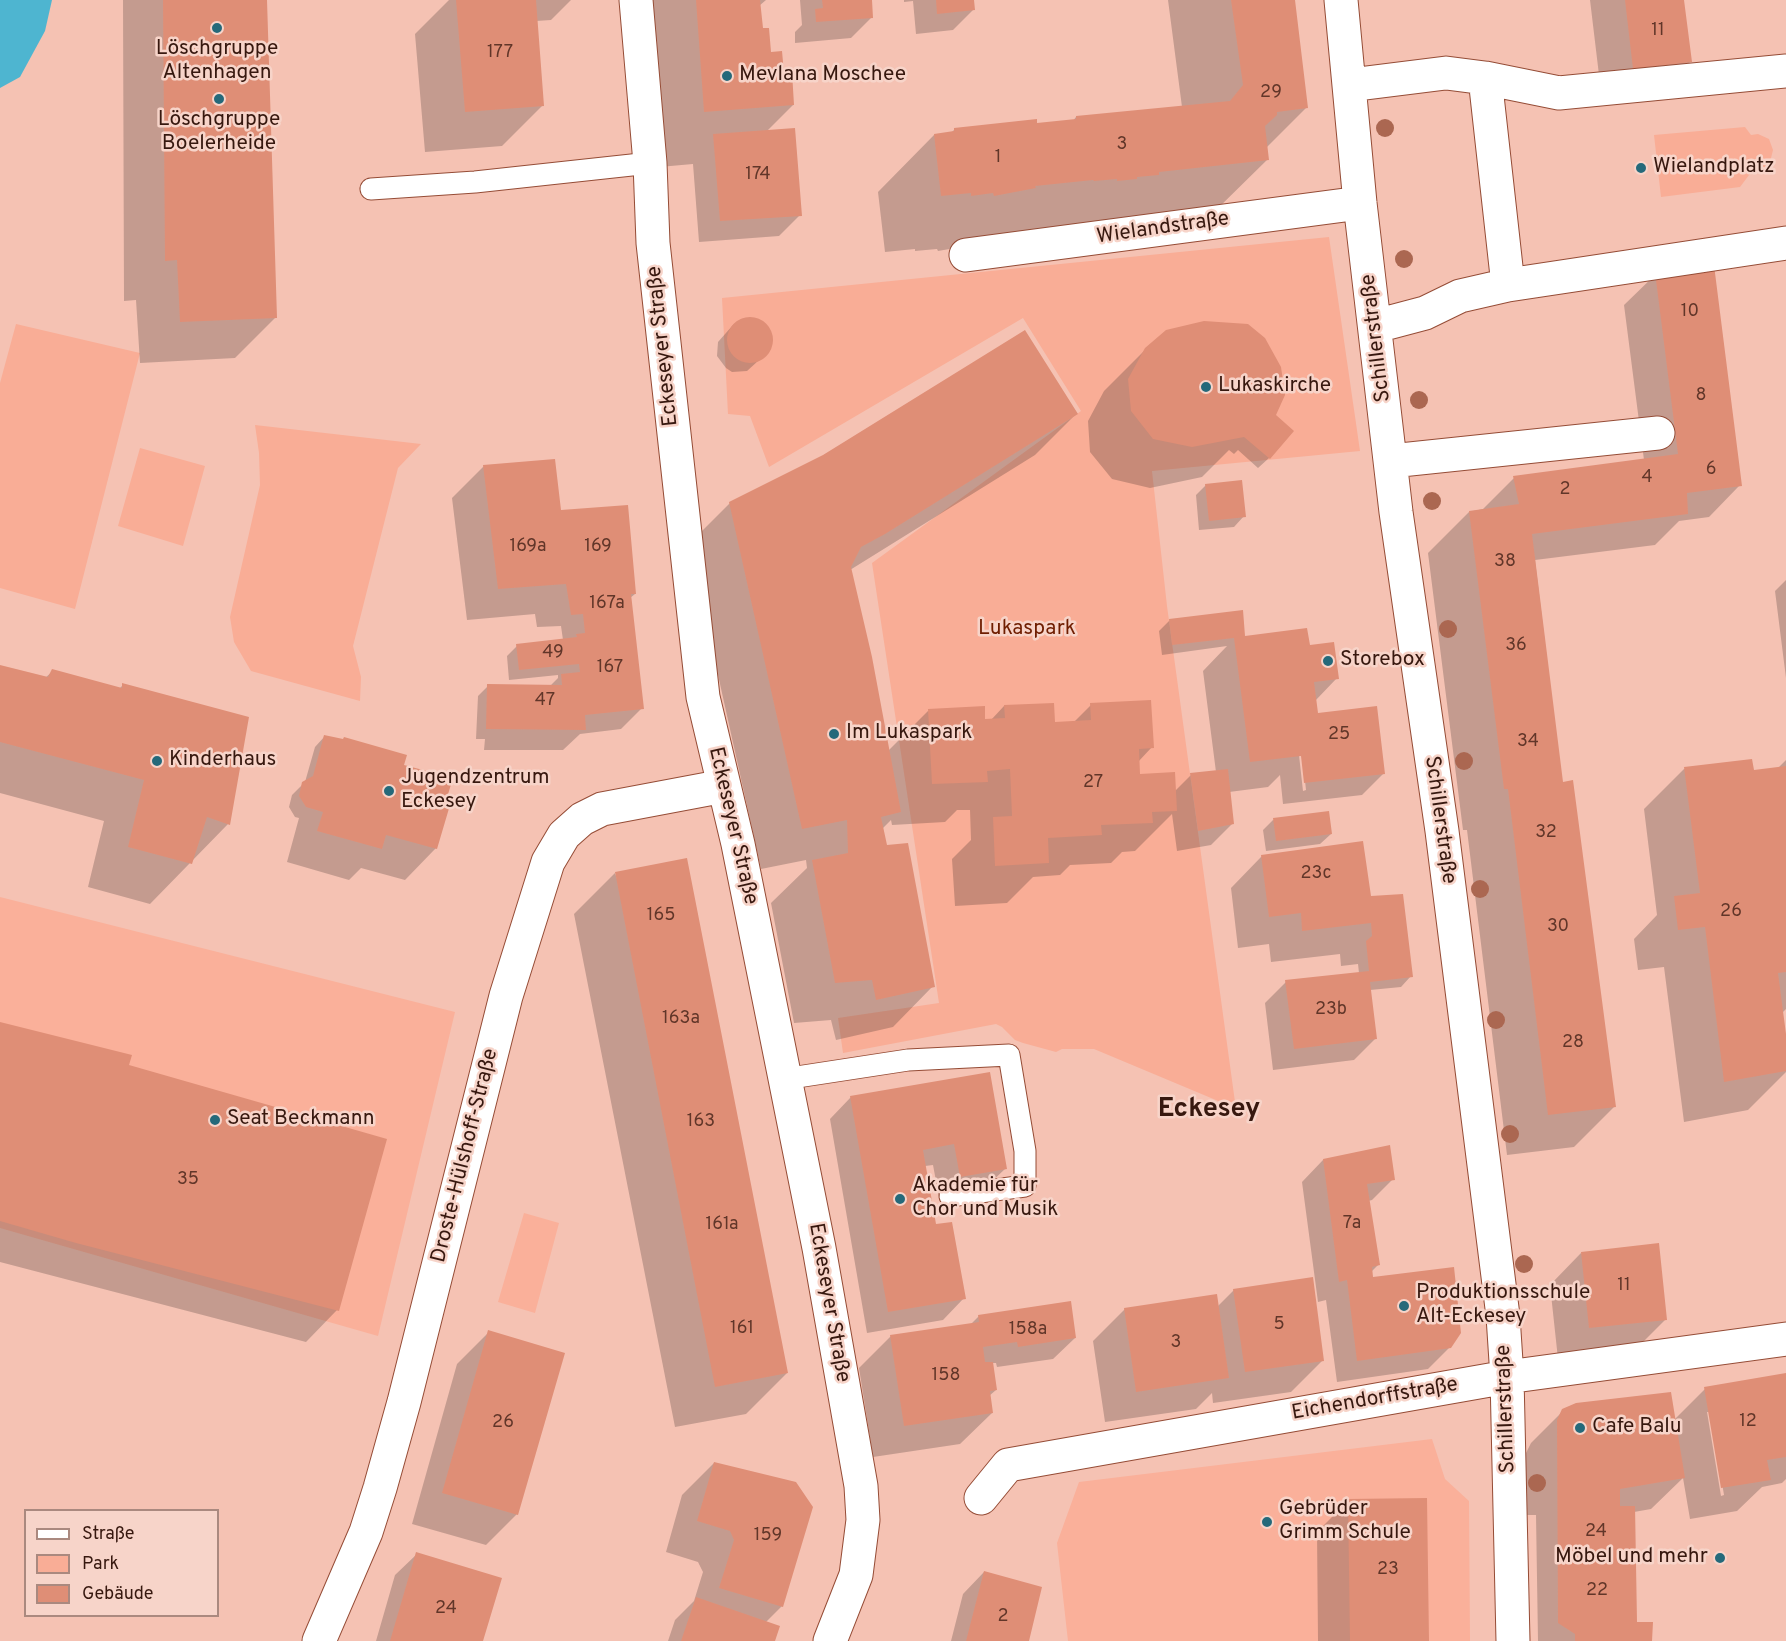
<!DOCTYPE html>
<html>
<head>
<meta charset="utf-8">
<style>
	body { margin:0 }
	#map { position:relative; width:1786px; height:1641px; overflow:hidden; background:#f5c2b3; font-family:Overpass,sans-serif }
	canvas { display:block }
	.legend { position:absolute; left:24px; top:1509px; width:195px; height:108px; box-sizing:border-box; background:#f7d4c9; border:2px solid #aa897f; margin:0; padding:8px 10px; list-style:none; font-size:18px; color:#37180f }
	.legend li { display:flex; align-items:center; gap:12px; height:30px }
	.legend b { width:30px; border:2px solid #aa897f }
</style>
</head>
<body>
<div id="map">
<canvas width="1786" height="1641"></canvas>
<ul class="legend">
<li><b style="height:8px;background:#fff"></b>Straße</li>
<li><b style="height:16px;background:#f9ad96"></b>Park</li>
<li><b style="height:16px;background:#df8e76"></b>Gebäude</li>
</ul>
</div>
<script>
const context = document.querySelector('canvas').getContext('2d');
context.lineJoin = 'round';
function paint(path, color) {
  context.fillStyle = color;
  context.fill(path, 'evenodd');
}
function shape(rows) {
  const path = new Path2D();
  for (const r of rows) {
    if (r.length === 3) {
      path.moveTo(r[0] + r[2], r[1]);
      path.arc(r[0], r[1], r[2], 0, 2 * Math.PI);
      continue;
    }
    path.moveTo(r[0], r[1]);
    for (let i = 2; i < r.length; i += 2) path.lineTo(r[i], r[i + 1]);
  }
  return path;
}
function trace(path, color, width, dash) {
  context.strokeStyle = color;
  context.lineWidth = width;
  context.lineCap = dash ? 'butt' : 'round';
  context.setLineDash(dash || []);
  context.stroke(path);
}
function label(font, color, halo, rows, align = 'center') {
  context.font = font + ' Overpass,sans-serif';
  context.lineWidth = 5;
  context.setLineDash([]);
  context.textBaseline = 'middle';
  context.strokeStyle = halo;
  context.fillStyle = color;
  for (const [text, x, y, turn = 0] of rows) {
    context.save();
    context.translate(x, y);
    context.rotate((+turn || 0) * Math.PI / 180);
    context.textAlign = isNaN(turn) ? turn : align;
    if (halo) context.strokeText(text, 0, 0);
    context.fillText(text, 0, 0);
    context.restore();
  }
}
const built = shape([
	[0,897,455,1012,378,1336,0,1228],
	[524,1213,559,1223,535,1313,498,1302],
	[1432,1439,1445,1479,1469,1501,1470,1641,1068,1641,1057,1543,1079,1482]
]);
const green = shape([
	[1745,127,1751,135,1758,134,1769,139,1773,150,1769,166,1749,175,1740,187,1661,197,1654,135],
	[1329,237,1360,451,1152,471,1167,606,1235,1102,1223,1103,1094,1049,1062,1049,1056,1052,1023,1043,1015,1040,1002,1027,996,1024,843,1053,838,1018,939,1003,872,563,1081,411,1023,318,769,467,750,416,728,414,722,298],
	[16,324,140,353,75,609,0,588,0,383],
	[255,425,421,444,398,468,353,646,361,677,360,701,251,671,234,642,230,617,260,485,259,453],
	[140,448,205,466,183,546,118,526]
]);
const water = shape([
	[0,0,52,0,45,31,20,77,0,88]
]);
const shadow = shape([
	[123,0,266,0,276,317,235,358,140,363,136,300,124,301],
	[449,0,571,0,551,20,536,21,543,105,502,146,425,152,415,34],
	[635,0,766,0,759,6,762,29,769,53,793,105,766,132,800,215,779,236,699,242,693,164,648,168],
	[800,0,871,0,872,17,851,38,795,43,795,32,802,25],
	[904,0,973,0,974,9,953,30,916,34,913,1,904,2],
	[1168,0,1294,0,1307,107,1266,148,1268,159,1211,215,978,244,938,251,937,249,915,251,915,249,885,252,878,192,934,135,951,133,954,130,1035,125,1073,121,1076,117,1182,107],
	[1590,0,1683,0,1690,62,1659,93,1602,100],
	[1656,274,1740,485,1709,517,1679,521,1655,545,1535,560,1562,784,1615,1106,1574,1147,1507,1155,1467,830,1463,830,1428,553,1469,512,1483,509,1514,478,1644,460,1624,305],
	[749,318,763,322,768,328,772,336,769,351,747,371,732,372,726,368,717,356,718,342,733,325,742,319],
	[1146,349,1275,414,1269,458,1258,468,1238,450,1234,454,1229,450,1202,477,1150,488,1112,479,1090,452,1088,421,1104,391],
	[1076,414,1035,455,850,570,888,751,928,711,984,720,991,720,1004,706,1054,723,1074,722,1091,705,1152,747,1138,762,1139,776,1175,791,1191,775,1216,772,1203,671,1227,646,1162,655,1159,631,1170,620,1241,638,1308,647,1337,678,1315,701,1317,714,1384,773,1362,795,1283,804,1280,775,1268,787,1229,792,1232,824,1211,845,1177,851,1172,814,1135,851,1122,852,1111,863,1070,865,1060,875,1033,877,1007,903,955,906,952,859,971,840,970,810,957,810,945,822,892,825,891,820,882,829,886,847,933,986,893,1027,836,1040,831,1020,794,1023,771,903,807,868,806,860,761,869,689,544,730,503],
	[1302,753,1306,790,1303,791,1299,755],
	[484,466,559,512,635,594,630,598,642,708,621,729,580,734,563,750,484,750,485,739,476,739,478,696,488,686,551,685,558,678,558,675,509,680,507,656,517,646,563,640,561,626,537,627,535,614,467,620,452,498],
	[1206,485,1244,516,1234,527,1199,530,1196,495],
	[1786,580,1786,678,1775,591],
	[0,666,45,678,53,671,119,689,123,685,228,824,150,904,88,887,104,821,0,793],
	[325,736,402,766,444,804,436,848,405,880,361,868,349,880,287,862,299,818,295,817,289,807,292,795,305,782,315,747],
	[1786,760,1786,1009,1782,1013,1786,1046,1786,1072,1748,1110,1684,1122,1664,967,1638,970,1634,939,1657,915,1644,809,1684,769,1753,772,1777,769],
	[1273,820,1331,834,1320,844,1266,851,1263,830],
	[1262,856,1370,898,1411,976,1401,987,1370,990,1376,1038,1354,1060,1273,1070,1265,1003,1286,982,1359,973,1358,964,1341,966,1340,954,1271,962,1269,944,1238,948,1231,888],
	[615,873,787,1373,746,1414,675,1427,574,914],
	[0,1023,337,1310,306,1342,0,1262],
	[989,1074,1006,1168,984,1189,939,1197,933,1165,925,1166,935,1226,964,1298,943,1320,867,1333,830,1119,851,1097],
	[1323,1160,1393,1179,1372,1200,1368,1201,1378,1265,1371,1272,1372,1278,1450,1347,1428,1369,1337,1382,1326,1300,1318,1302,1302,1182],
	[1581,1253,1666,1319,1634,1351,1558,1359,1550,1285],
	[1234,1290,1322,1361,1291,1392,1213,1403,1212,1393,1196,1409,1105,1422,1093,1341,1125,1309,1217,1307],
	[979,1316,1075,1338,1053,1359,997,1367,996,1363,992,1363,996,1390,989,1396,992,1413,960,1444,873,1457,859,1368,891,1336,970,1325],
	[489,1332,517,1514,486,1545,412,1524,457,1364],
	[1786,1375,1786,1479,1782,1483,1762,1487,1737,1511,1690,1519,1683,1478,1651,1509,1634,1512,1635,1624,1651,1641,1538,1641,1536,1515,1526,1515,1526,1453,1531,1443,1563,1411,1674,1420,1705,1389],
	[1707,1412,1710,1412,1724,1495,1721,1496],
	[714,1463,782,1606,766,1622,774,1641,668,1641,675,1620,694,1601,703,1572,698,1562,666,1552,682,1495],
	[1348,1501,1428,1641,1318,1641,1317,1532],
	[417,1554,481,1641,376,1641,395,1575],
	[984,1572,1027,1641,951,1641,963,1594]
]);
const building = shape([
	[163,0,267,0,277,318,180,322,177,260,165,261],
	[456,0,536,0,544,106,465,112],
	[696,0,760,0,763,28,769,28,771,52,782,51,784,73,792,72,794,105,704,112],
	[822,0,872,0,873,18,816,22,815,9,823,8],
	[936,0,974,0,975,10,937,14],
	[1231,0,1295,0,1308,108,1277,112,1277,115,1265,126,1269,160,1159,172,1159,175,1137,177,1137,179,1117,181,1117,179,1094,181,1093,180,1035,186,1036,188,994,196,993,193,971,196,971,193,941,196,934,134,954,131,954,128,1037,119,1037,123,1076,119,1076,116,1230,101,1243,85],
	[1625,0,1684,0,1692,62,1633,69],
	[795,128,802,216,720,221,713,134],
	[1714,265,1742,486,1687,493,1688,514,1532,534,1563,782,1573,780,1616,1107,1548,1115,1508,789,1504,789,1469,511,1519,504,1513,476,1678,454,1655,272],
	[750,340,23],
	[1204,321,1248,324,1265,338,1281,367,1285,395,1276,415,1294,431,1270,459,1244,437,1192,447,1153,439,1131,411,1128,379,1145,348,1166,330],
	[1025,330,1078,414,885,534,861,547,851,567,872,657,901,812,881,817,887,845,908,843,935,987,876,1000,872,980,835,983,812,860,848,853,847,820,802,829,729,502,823,455],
	[555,459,561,510,628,505,636,594,631,594,644,709,585,715,586,730,486,729,487,684,562,685,561,674,580,672,579,664,519,670,516,644,577,637,576,634,585,633,583,614,571,615,566,584,498,589,483,465],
	[1242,480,1246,517,1209,521,1205,484],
	[1243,610,1245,636,1307,628,1310,645,1334,642,1339,679,1314,682,1318,713,1377,706,1385,774,1304,783,1301,756,1250,762,1234,638,1172,645,1169,619],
	[0,665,48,677,52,669,122,688,122,683,249,717,230,825,207,817,192,864,128,847,144,780,0,742],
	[1151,700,1154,748,1139,749,1140,774,1175,772,1177,811,1152,812,1153,823,1101,825,1102,835,1048,838,1049,863,995,866,993,817,1012,816,1010,769,987,771,988,782,932,784,928,709,985,706,985,719,1005,718,1004,705,1054,703,1055,722,1091,720,1090,703],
	[324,735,343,739,344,737,407,755,404,765,453,778,445,804,450,805,437,849,386,835,382,849,317,831,323,812,306,807,299,796,302,782,313,776],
	[1752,759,1754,770,1786,766,1786,972,1778,973,1786,1034,1786,1071,1724,1082,1705,927,1678,930,1674,896,1700,893,1684,767],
	[1228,769,1234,824,1198,831,1190,773],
	[1329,811,1332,834,1276,841,1273,818],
	[1363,841,1371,896,1403,894,1413,977,1370,982,1377,1039,1294,1049,1285,980,1369,971,1366,941,1372,936,1371,923,1302,931,1301,913,1269,917,1261,855],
	[687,858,788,1373,715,1387,615,872],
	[0,1022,132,1055,129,1065,387,1139,339,1311,76,1243,0,1221],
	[990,1072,1007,1169,960,1177,954,1144,923,1150,936,1224,952,1222,966,1299,888,1312,850,1096],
	[1390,1145,1395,1180,1367,1184,1380,1265,1372,1267,1373,1277,1454,1267,1461,1333,1451,1348,1357,1361,1347,1280,1339,1282,1323,1159],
	[1659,1243,1667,1320,1589,1328,1581,1252],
	[1313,1277,1324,1361,1245,1372,1233,1289],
	[1217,1294,1229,1378,1136,1392,1124,1308],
	[1071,1301,1076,1338,1018,1347,1017,1342,983,1347,985,1362,993,1362,997,1390,990,1391,993,1413,904,1426,890,1335,979,1322,978,1315],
	[488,1330,565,1353,518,1515,442,1493],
	[1786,1373,1786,1457,1767,1460,1771,1480,1721,1488,1704,1387],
	[1671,1392,1685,1478,1620,1489,1620,1506,1635,1506,1637,1622,1653,1622,1652,1641,1575,1641,1575,1634,1558,1623,1557,1420,1562,1409,1576,1403],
	[714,1462,796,1482,813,1507,783,1607,719,1588,734,1540,730,1531,697,1521],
	[1427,1498,1429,1641,1350,1641,1348,1499],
	[416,1552,502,1578,483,1641,390,1641],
	[984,1571,1042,1587,1029,1641,966,1641],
	[696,1597,780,1626,775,1641,681,1641]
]);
const lane = shape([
	[371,189,475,182,650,163],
	[784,1079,908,1060,1009,1055,1025,1151,1025,1186,950,1196]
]);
const street = shape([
	[636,0,650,163,653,243,703,697,738,844,819,1248,861,1486,863,1520,856,1575,830,1641],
	[1341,0,1360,203,1396,512,1442,831,1503,1316,1507,1377,1513,1641],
	[1485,78,1508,285,1786,243],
	[1350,85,1446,73,1485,78,1559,93,1786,71],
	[966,255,1360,203],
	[1376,326,1425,313,1460,296,1508,285],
	[1391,461,1658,433],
	[981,1498,1008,1465,1507,1377,1786,1339],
	[319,1641,366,1532,380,1488,404,1402,506,996,548,862,564,835,582,819,602,809,724,786]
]);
const trees = [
	[1385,128],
	[1404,259],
	[1419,400],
	[1432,501],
	[1448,629],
	[1464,761],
	[1480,889],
	[1496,1020],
	[1510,1134],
	[1524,1264],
	[1537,1483]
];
const markers = [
	[217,28,6,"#25697a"],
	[727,76,6,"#25697a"],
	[219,99,6,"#25697a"],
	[1641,168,6,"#25697a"],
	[1206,387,6,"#25697a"],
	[1328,661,6,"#25697a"],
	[834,734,6,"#25697a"],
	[157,761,6,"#25697a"],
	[389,791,6,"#25697a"],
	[215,1120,6,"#25697a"],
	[900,1199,6,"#25697a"],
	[1404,1306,6,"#25697a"],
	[1580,1428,6,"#25697a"],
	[1267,1522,6,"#25697a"],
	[1720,1558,6,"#25697a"]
];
const numberNames = [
	["11",1658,31],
	["177",500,53],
	["29",1271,93],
	["3",1122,145],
	["1",998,158],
	["174",758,175],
	["10",1690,312],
	["8",1701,396],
	["6",1711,470],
	["4",1647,478],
	["2",1565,490],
	["169a",528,547],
	["169",598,547],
	["38",1505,562],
	["167a",607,604],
	["36",1516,646],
	["49",553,653],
	["167",610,668],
	["47",545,701],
	["25",1339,735],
	["34",1528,742],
	["27",1093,783],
	["32",1546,833],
	["23c",1316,874],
	["26",1731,912],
	["165",661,916],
	["30",1558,927],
	["23b",1331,1010],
	["163a",681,1019],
	["28",1573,1043],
	["163",701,1122],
	["35",188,1180],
	["7a",1352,1224],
	["161a",722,1225],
	["11",1624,1286],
	["5",1279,1325],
	["161",742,1329],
	["158a",1028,1330],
	["3",1176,1343],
	["158",946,1376],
	["12",1748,1422],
	["26",503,1423],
	["24",1596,1532],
	["159",768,1536],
	["23",1388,1570],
	["22",1597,1591],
	["24",446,1609],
	["2",1003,1617]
];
const poiNames = [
	["Löschgruppe",217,50,"center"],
	["Altenhagen",217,74,"center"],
	["Mevlana Moschee",739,76],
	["Löschgruppe",219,121,"center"],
	["Boelerheide",219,145,"center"],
	["Wielandplatz",1653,168],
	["Lukaskirche",1218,387],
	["Storebox",1340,661],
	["Im Lukaspark",846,734],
	["Kinderhaus",169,761],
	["Jugendzentrum",401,779],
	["Eckesey",401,803],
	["Seat Beckmann",227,1120],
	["Akademie für",912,1187],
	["Chor und Musik",912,1211],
	["Produktionsschule",1416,1294],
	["Alt-Eckesey",1416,1318],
	["Cafe Balu",1592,1428],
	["Gebrüder",1279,1510],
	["Grimm Schule",1279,1534],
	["Möbel und mehr",1708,1558,"right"]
];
const streetNames = [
	["Wielandstraße",1163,229,-8],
	["Schillerstraße",1377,338,-97],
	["Eckeseyer Straße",664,346,-96],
	["Schillerstraße",1439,820,82],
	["Eckeseyer Straße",732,826,77],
	["Droste-Hülshoff-Straße",466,1156,-76],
	["Eckeseyer Straße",828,1303,80],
	["Eichendorffstraße",1375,1400,-10],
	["Schillerstraße",1507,1409,-92]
];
const parkNames = [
	["Lukaspark",1027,630]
];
const districtNames = [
	["Eckesey",1209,1111]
];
paint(built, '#fab09a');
paint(green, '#f9ad96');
paint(water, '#4eb5d0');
paint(shadow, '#0003');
paint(building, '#df8e76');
trace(lane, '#954c36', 23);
trace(street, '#954c36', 35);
trace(lane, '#fff', 21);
trace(street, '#fff', 33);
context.fillStyle = '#ab6751';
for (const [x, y] of trees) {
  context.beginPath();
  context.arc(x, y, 9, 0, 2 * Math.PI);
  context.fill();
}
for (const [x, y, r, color] of markers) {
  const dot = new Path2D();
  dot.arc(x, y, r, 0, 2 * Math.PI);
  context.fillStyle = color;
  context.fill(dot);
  trace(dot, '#f7d4c9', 2);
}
label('18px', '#613629', null, numberNames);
label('21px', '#37180f', '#f7d4c9', poiNames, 'left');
label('21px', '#37180f', '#f7d4c9', streetNames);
label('21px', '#6f1d00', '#f7d4c9', parkNames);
label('bold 27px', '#37180f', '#f7d4c9', districtNames);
</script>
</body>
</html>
